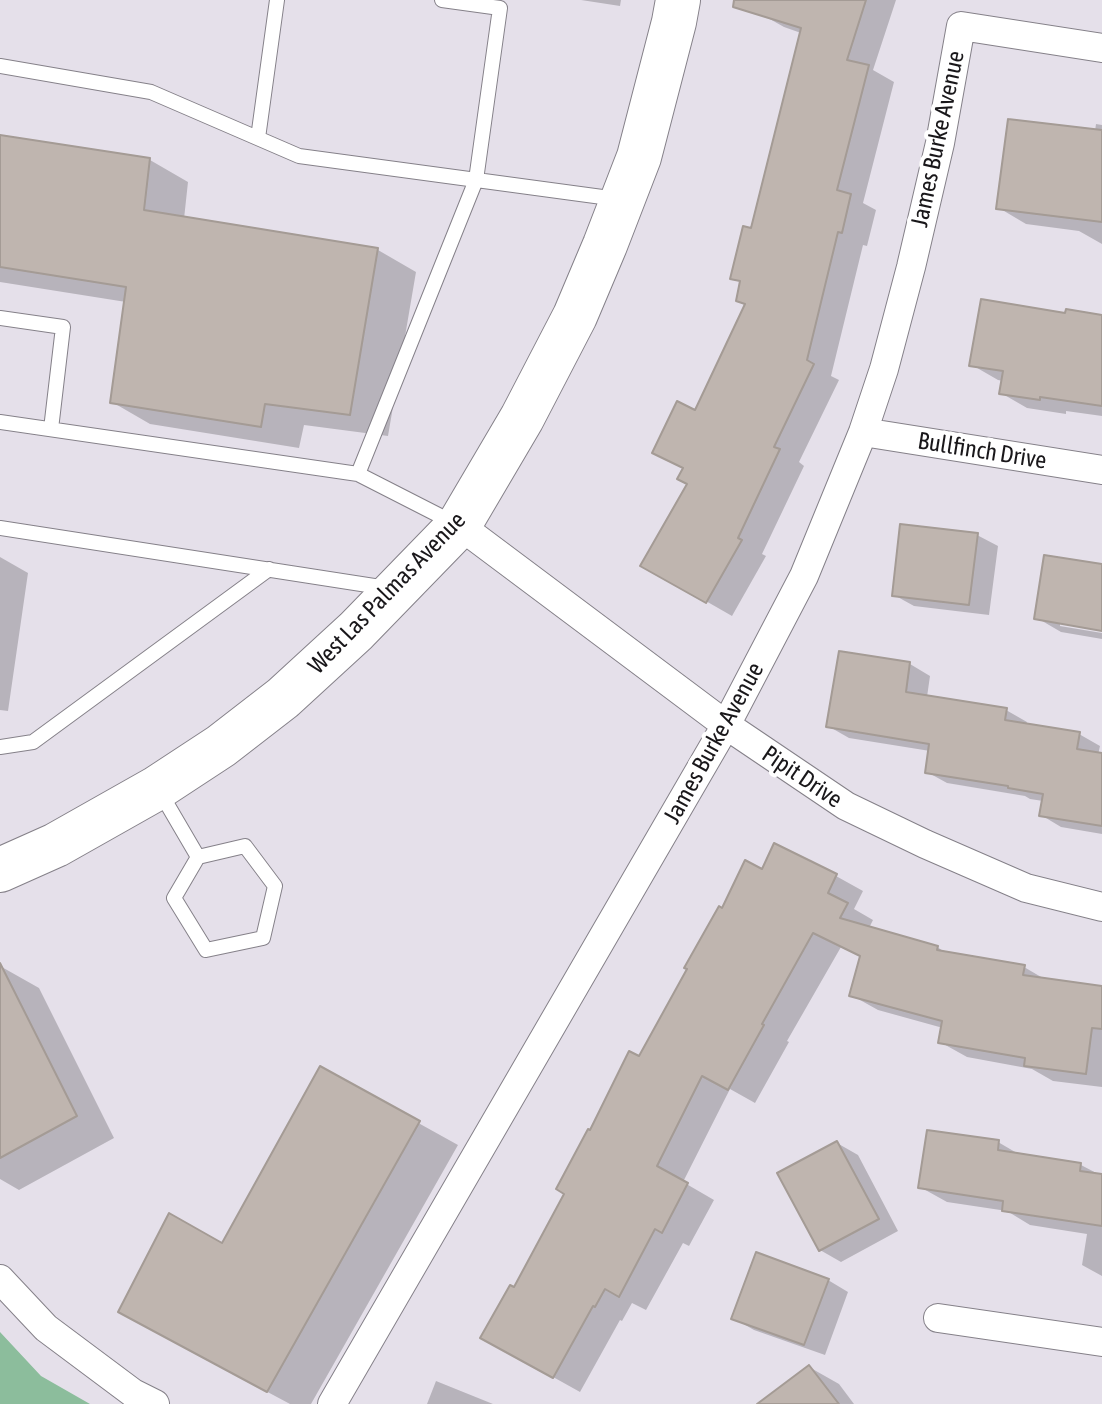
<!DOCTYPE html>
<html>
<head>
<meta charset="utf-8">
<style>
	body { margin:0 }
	canvas { display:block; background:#e5e0ea }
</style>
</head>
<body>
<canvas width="1102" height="1404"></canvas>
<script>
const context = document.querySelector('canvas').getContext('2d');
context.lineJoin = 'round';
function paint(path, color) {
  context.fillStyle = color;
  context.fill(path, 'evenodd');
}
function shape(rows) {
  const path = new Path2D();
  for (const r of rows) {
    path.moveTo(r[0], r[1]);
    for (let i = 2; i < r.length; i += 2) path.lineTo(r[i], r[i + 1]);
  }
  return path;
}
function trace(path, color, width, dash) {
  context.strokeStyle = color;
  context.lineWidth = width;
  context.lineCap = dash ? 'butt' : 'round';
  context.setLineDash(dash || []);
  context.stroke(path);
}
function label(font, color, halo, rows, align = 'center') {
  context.font = font + ' "Asap Condensed",sans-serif';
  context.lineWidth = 8;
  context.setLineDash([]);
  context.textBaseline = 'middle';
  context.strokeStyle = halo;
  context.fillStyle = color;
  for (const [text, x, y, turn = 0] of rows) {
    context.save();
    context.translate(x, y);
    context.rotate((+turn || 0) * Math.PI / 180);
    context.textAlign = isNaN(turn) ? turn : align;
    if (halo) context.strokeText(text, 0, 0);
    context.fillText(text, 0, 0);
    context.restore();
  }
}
const green = shape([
	[0,1332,41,1376,90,1404,0,1404]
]);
const shadow = shape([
	[581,0,621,0,620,6],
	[763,0,896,0,873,70,894,82,863,203,876,210,867,246,863,245,831,376,839,380,799,462,804,466,762,554,766,556,732,616,643,565,689,484,684,469,655,452,696,412,747,306,738,300,742,283,733,278,752,231,801,33,784,27,759,13],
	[1096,124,1102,125,1102,244,1079,231,1026,224,999,208,1095,131],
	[0,137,150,160,188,182,184,219,378,250,416,272,388,436,304,425,299,448,150,424,112,402,126,302,0,282],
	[1067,316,1102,317,1102,416,1066,411,1066,414,1027,408,1001,393,1003,381,998,380,972,365],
	[977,535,998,546,989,615,914,606,894,595],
	[0,557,28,573,8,711,0,710],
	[1102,566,1102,629,1060,622,1060,626,1102,633,1102,639,1061,632,1037,618],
	[840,653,910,664,930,676,927,697,1006,710,1027,722,1026,725,1079,734,1100,746,1098,755,1102,755,1102,834,1061,827,1041,815,1043,801,1030,799,1025,796,947,783,927,772,930,751,849,738,828,726],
	[775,846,836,876,863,891,854,909,873,920,869,928,937,947,948,954,1024,967,1048,981,1102,989,1102,1087,1053,1081,1032,1069,967,1057,940,1042,943,1028,878,1010,851,995,862,957,841,947,787,1041,789,1042,755,1103,730,1089,683,1182,714,1200,689,1246,683,1243,646,1310,632,1303,622,1321,620,1320,580,1392,510,1353,515,1290,639,1059,722,910,763,872],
	[0,966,39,988,114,1138,19,1190,0,1179],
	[321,1069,458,1145,311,1404,290,1404,159,1334,222,1245],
	[998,1142,1022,1156,1081,1165,1102,1176,1102,1276,1082,1265,1087,1234,1030,1225,1007,1211,947,1202,920,1187],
	[837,1143,858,1155,898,1231,841,1262,820,1250],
	[828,1280,848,1292,825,1355,754,1330,733,1318],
	[809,1367,839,1384,854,1404,760,1404],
	[436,1381,493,1404,427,1404]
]);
const building = shape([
	[734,0,866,0,847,60,869,65,837,190,851,194,842,233,838,232,807,360,814,364,774,447,780,449,738,538,742,540,706,603,640,566,687,484,677,479,683,468,652,453,677,401,695,410,745,304,736,301,740,281,730,279,743,226,751,228,801,28,733,7,734,0],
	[1008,119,1102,130,1102,222,996,209,1008,119],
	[0,135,150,158,144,210,378,248,350,415,265,404,261,427,110,403,126,287,0,267,0,135],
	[981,299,1065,313,1066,309,1102,315,1102,406,1040,397,1040,400,999,394,1003,371,969,366,981,299],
	[900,524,978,533,969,605,892,596,900,524],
	[1044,555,1102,564,1102,631,1034,619,1044,555],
	[839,651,910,662,906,692,1007,708,1005,720,1080,732,1077,749,1102,753,1102,826,1039,816,1043,794,1008,788,1008,786,925,773,929,744,826,727,839,651],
	[774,843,837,874,828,893,848,903,840,918,938,946,937,950,1025,965,1023,975,1102,986,1102,1029,1092,1028,1086,1074,1024,1066,1025,1058,938,1043,942,1021,849,996,860,956,813,933,762,1024,764,1025,728,1090,702,1076,657,1166,688,1183,662,1233,655,1229,619,1297,605,1289,595,1307,593,1306,553,1378,480,1338,510,1285,514,1287,564,1194,556,1189,588,1129,590,1130,629,1051,639,1056,687,969,684,968,719,906,722,908,745,860,762,869,774,843],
	[0,963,77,1116,0,1158,0,963],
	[320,1066,420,1121,267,1392,118,1312,169,1213,222,1243,320,1066],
	[927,1130,999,1140,998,1150,1081,1163,1080,1171,1102,1174,1102,1226,1002,1211,1003,1201,918,1188,927,1130],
	[837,1141,879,1219,819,1251,777,1173,837,1141],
	[756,1252,829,1279,804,1345,731,1319,756,1252],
	[809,1365,839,1404,757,1404,809,1365]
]);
const service = shape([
	[0,66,151,92,299,156,617,199],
	[258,138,277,0],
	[0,318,63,327,51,429],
	[0,422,358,474,476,180,500,8,442,0],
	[358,474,454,523],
	[0,528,387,588],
	[0,747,33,742,269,569],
	[160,792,198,857,174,898,206,950,263,938,275,886,245,846,198,857]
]);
const minor = shape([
	[863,432,1102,470],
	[459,525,726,725,846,806,925,844,1026,888,1102,907],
	[0,1279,46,1328,133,1393,155,1404],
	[938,1318,1102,1342],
	[332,1404,726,725,804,576,863,432,884,369,911,267,940,143,961,26,1102,48]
]);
const primary = shape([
	[0,870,56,845,157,788,221,746,283,698,356,631,459,525,522,418,575,316,605,245,639,157,674,22,678,0]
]);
const streetNames = [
	["James Burke Avenue",938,139,-78],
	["Bullfinch Drive",982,451,9],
	["West Las Palmas Avenue",387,593,-46],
	["James Burke Avenue",714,743,-61],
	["Pipit Drive",802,777,34]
];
paint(green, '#8cbd9c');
paint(shadow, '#0003');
paint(building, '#bfb5af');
trace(building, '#a49b95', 2);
trace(service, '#858189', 16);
trace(minor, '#858189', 30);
trace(primary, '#858189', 46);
trace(service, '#fff', 14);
trace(minor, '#fff', 28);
trace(primary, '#fff', 44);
label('24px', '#19171a', '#fff', streetNames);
</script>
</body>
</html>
